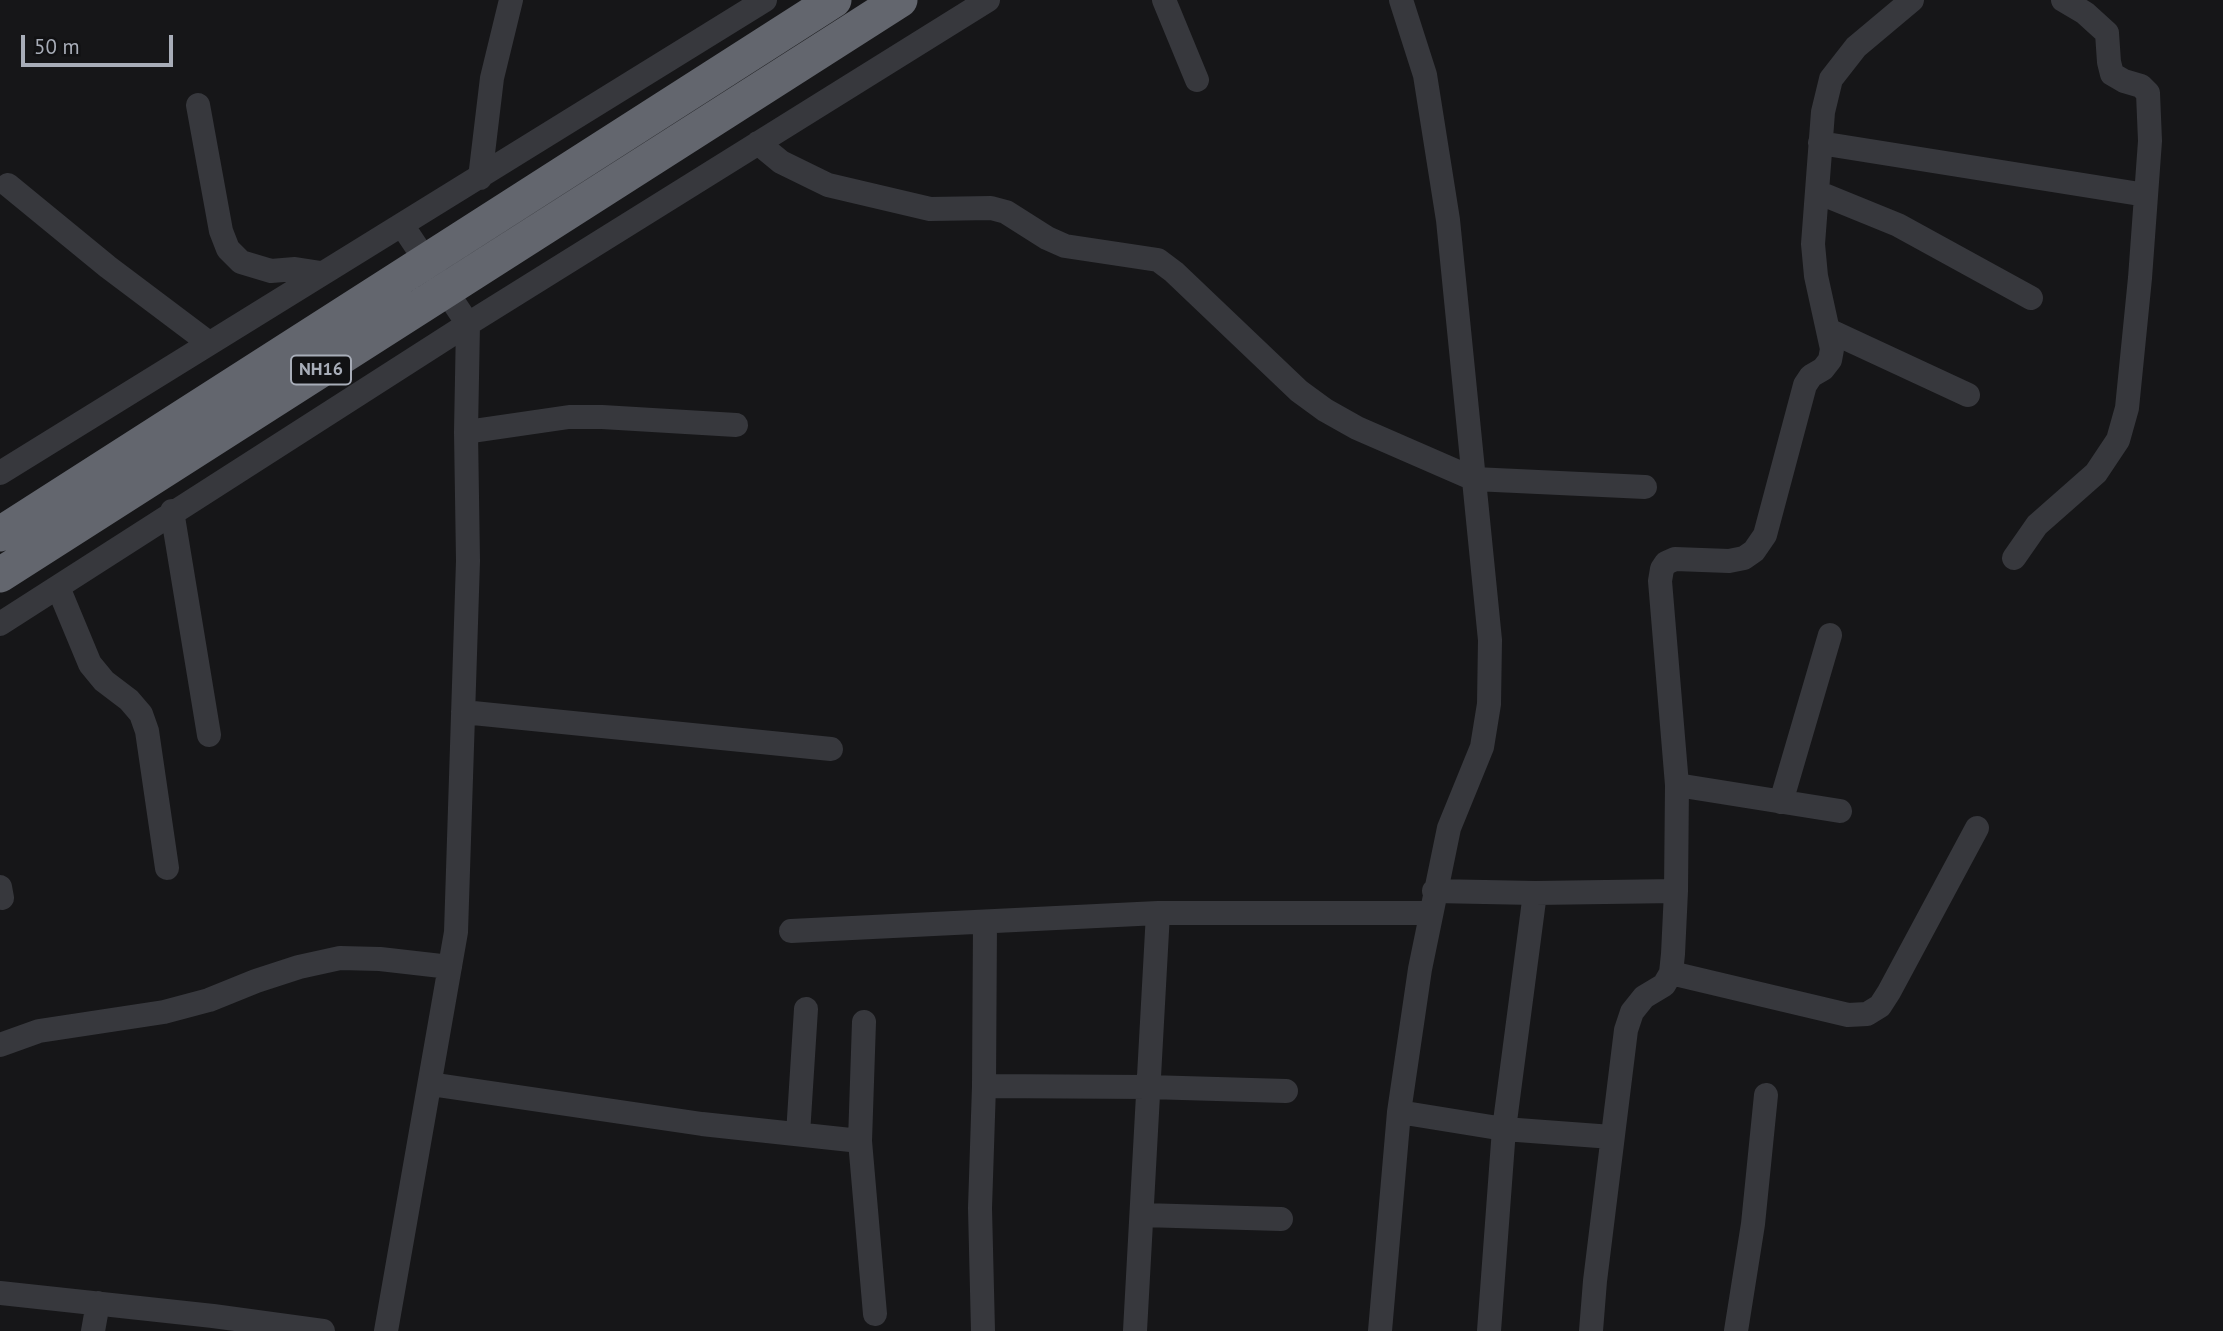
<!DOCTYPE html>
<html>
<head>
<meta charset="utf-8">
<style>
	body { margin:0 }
	#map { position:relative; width:2223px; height:1331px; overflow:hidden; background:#161618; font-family:"PT Sans",sans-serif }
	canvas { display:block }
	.scale { position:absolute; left:21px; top:35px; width:152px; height:32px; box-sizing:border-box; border:4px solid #a8adb8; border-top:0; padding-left:9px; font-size:21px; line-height:24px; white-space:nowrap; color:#a8adb8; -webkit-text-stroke:5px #111113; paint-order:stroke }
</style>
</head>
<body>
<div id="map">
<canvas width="2223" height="1331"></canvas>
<div class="scale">50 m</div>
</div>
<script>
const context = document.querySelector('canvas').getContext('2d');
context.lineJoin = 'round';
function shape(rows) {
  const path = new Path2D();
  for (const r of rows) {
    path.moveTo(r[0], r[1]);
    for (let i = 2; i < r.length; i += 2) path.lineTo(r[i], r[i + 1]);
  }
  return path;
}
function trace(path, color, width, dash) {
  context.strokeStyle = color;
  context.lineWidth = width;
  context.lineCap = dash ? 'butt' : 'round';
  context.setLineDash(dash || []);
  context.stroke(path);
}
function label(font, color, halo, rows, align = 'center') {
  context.font = font + ' "PT Sans",sans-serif';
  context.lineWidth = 5;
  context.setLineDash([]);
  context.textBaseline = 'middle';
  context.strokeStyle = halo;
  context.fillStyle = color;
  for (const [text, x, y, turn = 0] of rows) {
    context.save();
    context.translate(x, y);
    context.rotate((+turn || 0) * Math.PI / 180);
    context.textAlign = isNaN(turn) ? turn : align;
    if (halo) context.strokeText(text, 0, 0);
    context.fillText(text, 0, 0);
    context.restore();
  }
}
const minor = shape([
	[1164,0,1197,80],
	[198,105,221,231,228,249,241,262,271,271,295,269,321,273],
	[758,143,781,162,828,185,930,209,991,208,1006,212,1047,238,1065,246,1158,260,1174,272,1299,391,1325,410,1357,428,1474,479,1645,487],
	[1820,143,2146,195],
	[480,178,492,78,511,0],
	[8,185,108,267,209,343],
	[1817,192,1898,225,2031,298],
	[1828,330,1968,395],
	[466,432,569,417,602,417,736,425],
	[0,473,765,0],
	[172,511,209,735],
	[2014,558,2037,525,2096,473,2118,440,2127,408,2140,278,2150,141,2148,93,2141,86,2124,81,2112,74,2109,62,2107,33,2085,13,2063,0],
	[58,587,90,664,104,681,129,700,141,714,147,731,167,868],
	[0,624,468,324,988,0],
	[463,712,831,749],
	[1677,785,1840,811],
	[1781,802,1830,635],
	[0,887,2,898],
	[1434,891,1535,893,1676,891],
	[791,931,1158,913,1431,913],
	[1671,973,1848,1015,1867,1014,1880,1006,1889,992,1977,828],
	[864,1022,860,1141,875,1314],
	[0,1045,39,1031,164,1012,209,1000,256,981,299,967,340,958,380,959,450,967],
	[430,1084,702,1124,860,1141],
	[984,1086,1148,1087,1286,1091],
	[1399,1112,1504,1129,1612,1137],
	[798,1134,806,1009],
	[1142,1215,1281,1219],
	[0,1293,213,1316,323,1331],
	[93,1331,98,1303],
	[386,1331,456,932,468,561,466,432,468,324,402,225],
	[983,1331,980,1208,984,1086,985,923],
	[1135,1331,1158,913],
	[1380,1331,1399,1112,1420,969,1449,828,1482,747,1489,704,1490,640,1448,220,1425,75,1401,0],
	[1489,1331,1504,1129,1535,893],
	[1591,1331,1595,1281,1626,1030,1632,1012,1644,997,1664,985,1671,973,1673,954,1676,891,1677,785,1660,581,1662,569,1666,563,1675,559,1729,561,1744,558,1754,551,1765,535,1805,385,1811,376,1823,369,1830,360,1832,349,1816,276,1813,244,1823,112,1831,79,1856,47,1912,0],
	[1736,1331,1753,1224,1766,1095]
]);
const highway = shape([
	[0,534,834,0],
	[0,575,900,0]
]);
const shields = [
	[321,370,60]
];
const shieldNames = [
	["NH16",321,370]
];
trace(minor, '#37383d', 24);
trace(highway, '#63666e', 35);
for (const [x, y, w] of shields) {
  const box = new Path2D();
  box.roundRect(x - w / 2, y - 14.5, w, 29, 5);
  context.fillStyle = '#111113';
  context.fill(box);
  trace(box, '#a8adb8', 2);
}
label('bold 18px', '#a8adb8', null, shieldNames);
</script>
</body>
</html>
